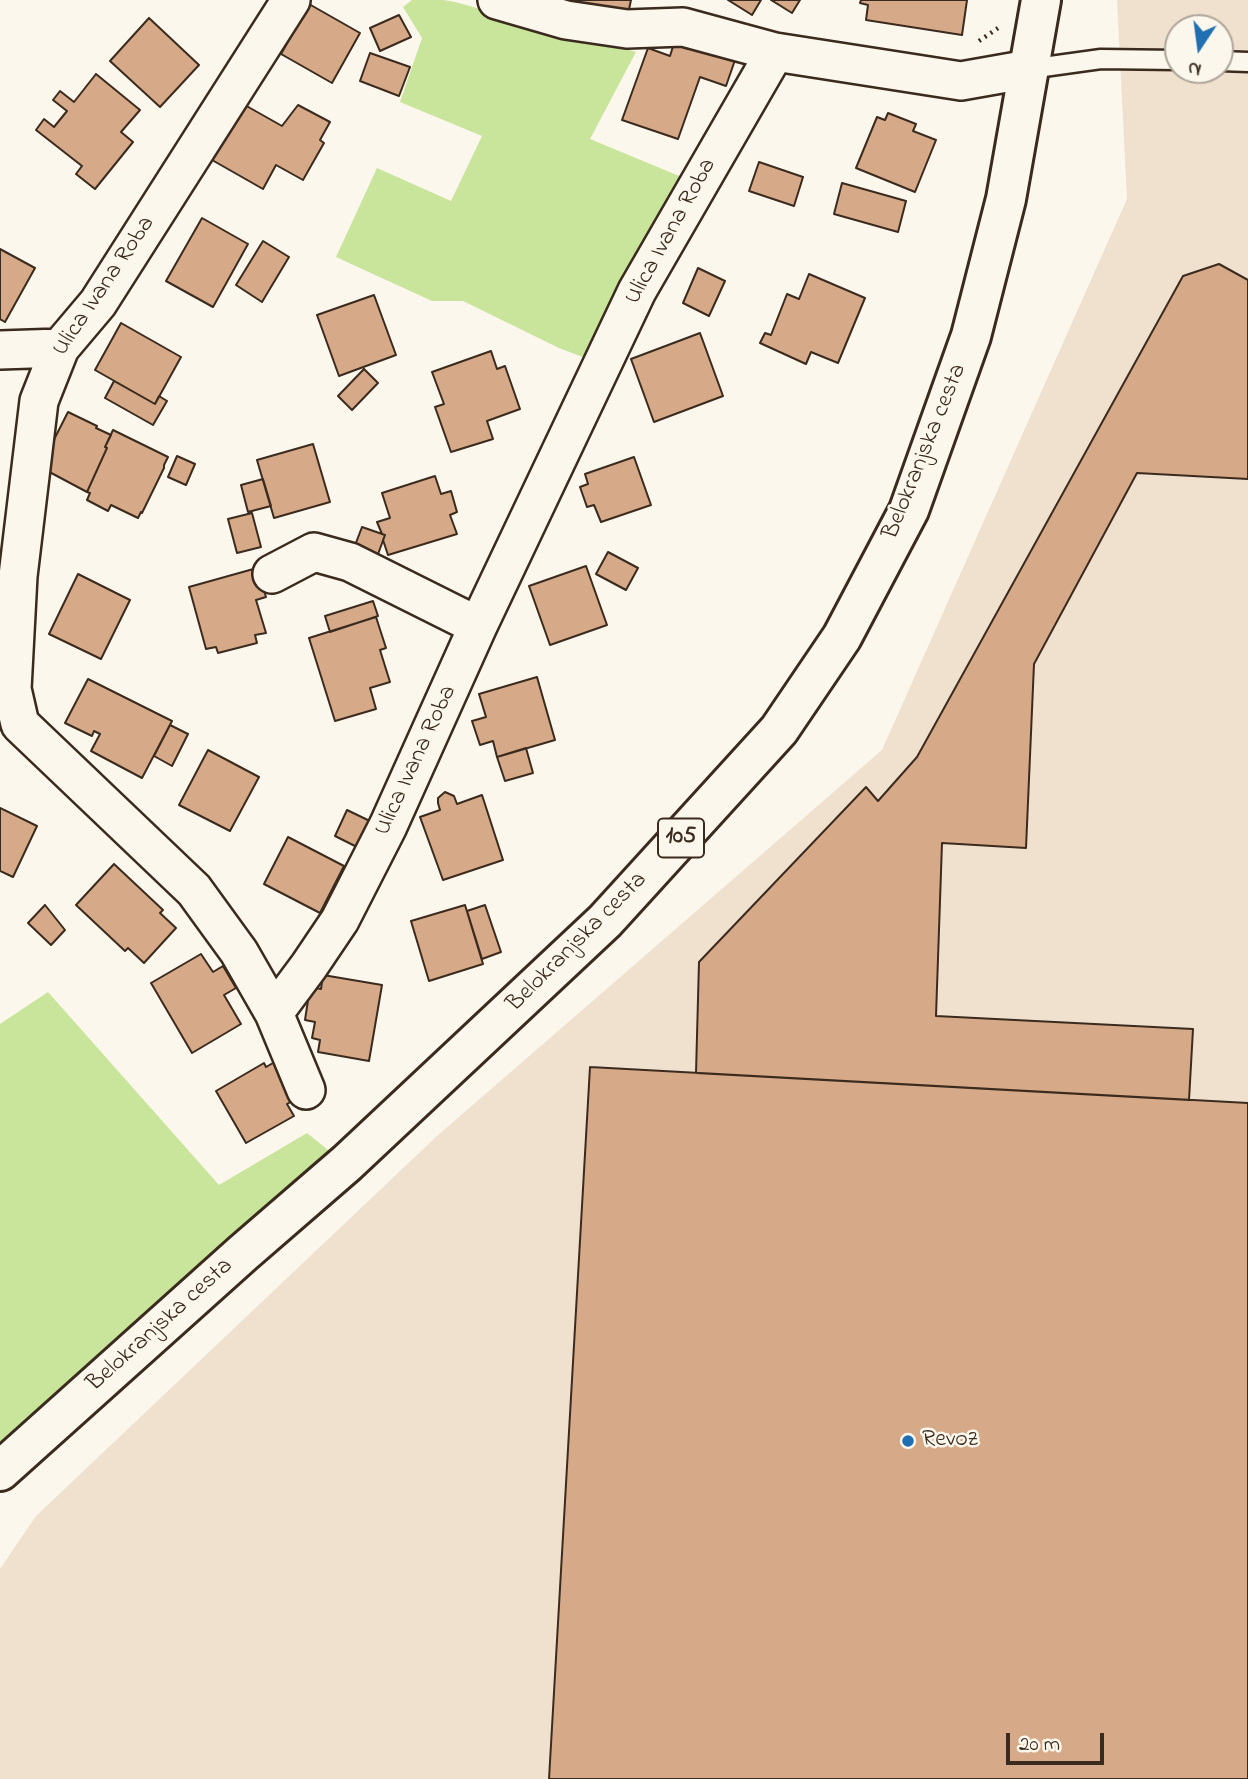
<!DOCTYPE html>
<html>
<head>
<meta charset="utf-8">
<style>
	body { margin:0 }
	#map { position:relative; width:1248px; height:1779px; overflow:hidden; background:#fbf7ec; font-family:"Indie Flower",sans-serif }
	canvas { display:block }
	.north { position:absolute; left:1164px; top:14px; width:70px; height:70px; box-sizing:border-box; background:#fbf7ec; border:2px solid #aea59a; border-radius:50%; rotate:193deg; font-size:19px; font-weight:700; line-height:28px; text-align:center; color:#3b2a1e }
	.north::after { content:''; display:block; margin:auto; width:24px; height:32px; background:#1f6fb2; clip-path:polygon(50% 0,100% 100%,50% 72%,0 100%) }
	.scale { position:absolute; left:1006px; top:1733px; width:98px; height:32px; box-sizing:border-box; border:4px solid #3b2a1e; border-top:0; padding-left:9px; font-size:21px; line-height:24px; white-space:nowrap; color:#3b2a1e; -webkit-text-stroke:5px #fbf7ec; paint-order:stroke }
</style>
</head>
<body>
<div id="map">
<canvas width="1248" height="1779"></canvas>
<div class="north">N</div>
<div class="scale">20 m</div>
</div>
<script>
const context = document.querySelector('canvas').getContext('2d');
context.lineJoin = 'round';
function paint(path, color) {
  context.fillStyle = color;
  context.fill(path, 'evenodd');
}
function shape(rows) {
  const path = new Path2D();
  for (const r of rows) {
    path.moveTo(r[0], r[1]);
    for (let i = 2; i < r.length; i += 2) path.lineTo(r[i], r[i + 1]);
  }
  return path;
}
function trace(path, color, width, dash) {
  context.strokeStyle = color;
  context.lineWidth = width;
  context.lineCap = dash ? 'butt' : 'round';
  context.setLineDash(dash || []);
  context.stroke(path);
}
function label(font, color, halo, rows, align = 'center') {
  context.font = font + ' "Indie Flower",sans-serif';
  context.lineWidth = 5;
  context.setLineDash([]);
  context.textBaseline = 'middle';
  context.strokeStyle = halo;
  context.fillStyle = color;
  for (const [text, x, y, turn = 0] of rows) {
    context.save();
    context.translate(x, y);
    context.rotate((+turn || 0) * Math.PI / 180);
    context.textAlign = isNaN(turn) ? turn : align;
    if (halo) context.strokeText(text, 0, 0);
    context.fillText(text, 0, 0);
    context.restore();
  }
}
const built = shape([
	[1117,0,1248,0,1248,1779,0,1779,0,1569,36,1516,437,1136,882,750,1127,199],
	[1178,28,1220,28,1220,70,1178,70]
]);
const green = shape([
	[412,0,443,0,455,2,636,52,590,139,684,178,588,359,559,348,463,301,432,301,336,257,377,168,451,201,482,136,400,102,422,38,403,7],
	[48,992,219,1185,307,1133,333,1154,0,1464,0,1024]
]);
const building = shape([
	[563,0,631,0,628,14,563,0],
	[728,0,761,0,752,15,728,0],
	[771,0,800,0,792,13,771,0],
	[861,0,967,0,962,35,866,20,868,5,860,3,861,0],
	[309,4,360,33,332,83,281,54,309,4],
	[399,15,411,37,380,51,370,28,399,15],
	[149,18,199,65,160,107,110,61,149,18],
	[675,40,735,60,726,86,700,77,678,139,622,120,648,48,670,56,675,40],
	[370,53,410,67,399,96,360,81,370,53],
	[96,74,140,110,121,132,133,142,95,189,76,174,82,166,36,130,44,119,54,127,67,111,53,100,60,91,74,102,96,74],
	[243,104,282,126,298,105,330,122,320,140,324,143,303,180,276,165,263,189,212,160,243,104],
	[888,113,916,124,913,131,936,140,915,192,856,168,877,117,885,120,888,113],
	[759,162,803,177,794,206,749,191,759,162],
	[842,183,906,201,898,232,834,214,842,183],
	[202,218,248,244,213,307,166,281,202,218],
	[263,241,289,257,262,302,236,285,263,241],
	[0,249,35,268,5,322,0,319,0,249],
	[1219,264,1248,280,1248,479,1137,473,1034,664,1026,848,942,843,936,1016,1193,1029,1189,1100,696,1073,699,962,866,787,878,801,917,757,1183,276,1219,264],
	[698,268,725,281,709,316,683,303,698,268],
	[809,274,865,298,838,363,811,352,806,364,760,343,765,333,771,335,787,294,799,299,809,274],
	[374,295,396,355,339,376,317,315,374,295],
	[121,323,181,357,155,404,95,370,121,323],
	[700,333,723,396,654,422,631,359,700,333],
	[491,351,497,369,505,366,520,409,487,421,493,439,451,452,435,407,444,404,432,372,491,351],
	[364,369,378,383,352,410,338,396,364,369],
	[114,381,155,404,159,396,167,401,153,425,105,398,114,381],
	[68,412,97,426,96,428,111,435,105,447,107,448,87,492,40,467,68,412],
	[113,430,168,457,164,465,164,468,142,513,141,512,138,518,111,505,108,511,87,500,90,493,87,492,107,448,105,447,113,430],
	[313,444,330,502,274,518,257,460,313,444],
	[177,456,195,464,186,485,168,477,177,456],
	[634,457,651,505,601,522,594,505,587,507,580,487,588,484,585,474,634,457],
	[435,476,441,494,451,491,457,512,450,515,457,534,388,555,383,540,385,535,382,534,377,522,390,518,382,493,435,476],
	[263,479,271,506,248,512,241,485,263,479],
	[252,513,261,547,237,553,228,519,252,513],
	[362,527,385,535,377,557,354,548,362,527],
	[608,552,638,568,626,590,596,574,608,552],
	[586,566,607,625,550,645,529,586,586,566],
	[257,568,266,597,256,600,266,633,255,635,257,643,218,653,216,647,206,649,189,587,257,568],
	[78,574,130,600,101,659,49,634,78,574],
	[373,601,378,616,330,632,325,616,373,601],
	[376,617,386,648,380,650,390,682,370,688,376,709,335,721,309,638,376,617],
	[537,677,555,740,497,757,493,741,480,745,472,721,486,717,479,694,537,677],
	[88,679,172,721,142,778,91,751,100,734,94,731,92,736,65,723,88,679],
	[170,725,188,734,172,766,154,756,170,725],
	[526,748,533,773,505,781,497,757,526,748],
	[208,750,259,777,230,831,179,805,208,750],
	[445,792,454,796,457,804,482,795,503,860,443,880,420,817,440,810,438,803,438,798,445,792],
	[0,808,37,826,13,877,0,871,0,808],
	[347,810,374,823,361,849,335,836,347,810],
	[288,837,344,866,320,913,264,884,288,837],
	[114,864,163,910,160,913,176,928,144,963,128,948,125,951,76,905,114,864],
	[45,905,65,930,51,945,28,923,45,905],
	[465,905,483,964,429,981,411,921,465,905],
	[485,905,501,952,482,959,467,911,485,905],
	[201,954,213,972,223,966,236,988,224,995,241,1024,192,1053,151,983,201,954],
	[323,975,382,985,369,1061,318,1052,320,1040,312,1038,315,1022,305,1020,310,987,321,989,323,975],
	[280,1059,301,1096,287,1104,294,1116,246,1143,216,1091,264,1063,266,1067,280,1059],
	[590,1067,1248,1103,1248,1779,549,1779,590,1067]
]);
const path = shape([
	[979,41,1001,26]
]);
const lane = shape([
	[1220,61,1248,62],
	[1029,69,1101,59,1178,60]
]);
const street = shape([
	[291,0,98,303,60,348,39,401,18,576,12,689,20,724,194,890,239,952,274,1013,306,1090],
	[497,0,566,20,627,29,683,27,775,52,961,81,1029,69],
	[0,350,60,348],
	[272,574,314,552,350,562,478,626],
	[274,1013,309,966,340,920,388,826,478,626,637,291,775,52]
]);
const primary = shape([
	[0,1471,243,1253,347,1163,605,921,779,730,842,637,909,510,971,336,1006,199,1041,0]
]);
const markers = [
	[908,1441,7,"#1f6fb2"]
];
const shields = [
	[681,838,46]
];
const shieldNames = [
	["105",681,838]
];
const streetNames = [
	["Ulica Ivana Roba",672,232,-61],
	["Ulica Ivana Roba",105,287,-56],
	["Belokranjska cesta",926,452,-68],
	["Ulica Ivana Roba",417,761,-65],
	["Belokranjska cesta",578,943,-45],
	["Belokranjska cesta",161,1326,-42]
];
const poiNames = [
	["Revoz",922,1441]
];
paint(built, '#f0e0ce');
paint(green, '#c9e49b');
paint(building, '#d6aa88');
trace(building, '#3b2a1e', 2);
trace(lane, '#3b2a1e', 23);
trace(street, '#3b2a1e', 42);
trace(primary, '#3b2a1e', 44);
trace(path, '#3b2a1e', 4.5, [2, 5]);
trace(lane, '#fbf7ec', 18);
trace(street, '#fbf7ec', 37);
trace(primary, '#fbf7ec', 38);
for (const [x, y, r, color] of markers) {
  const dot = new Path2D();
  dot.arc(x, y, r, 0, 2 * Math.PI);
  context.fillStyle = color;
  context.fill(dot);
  trace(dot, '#fbf7ec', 2.5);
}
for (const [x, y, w] of shields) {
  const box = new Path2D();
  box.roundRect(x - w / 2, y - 19.5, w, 39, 5);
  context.fillStyle = '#fbf7ec';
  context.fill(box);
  trace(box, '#3b2a1e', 2);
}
label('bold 23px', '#3b2a1e', null, shieldNames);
label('24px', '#3b2a1e', '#fbf7ec', streetNames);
label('24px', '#3b2a1e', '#fbf7ec', poiNames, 'left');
</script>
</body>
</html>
